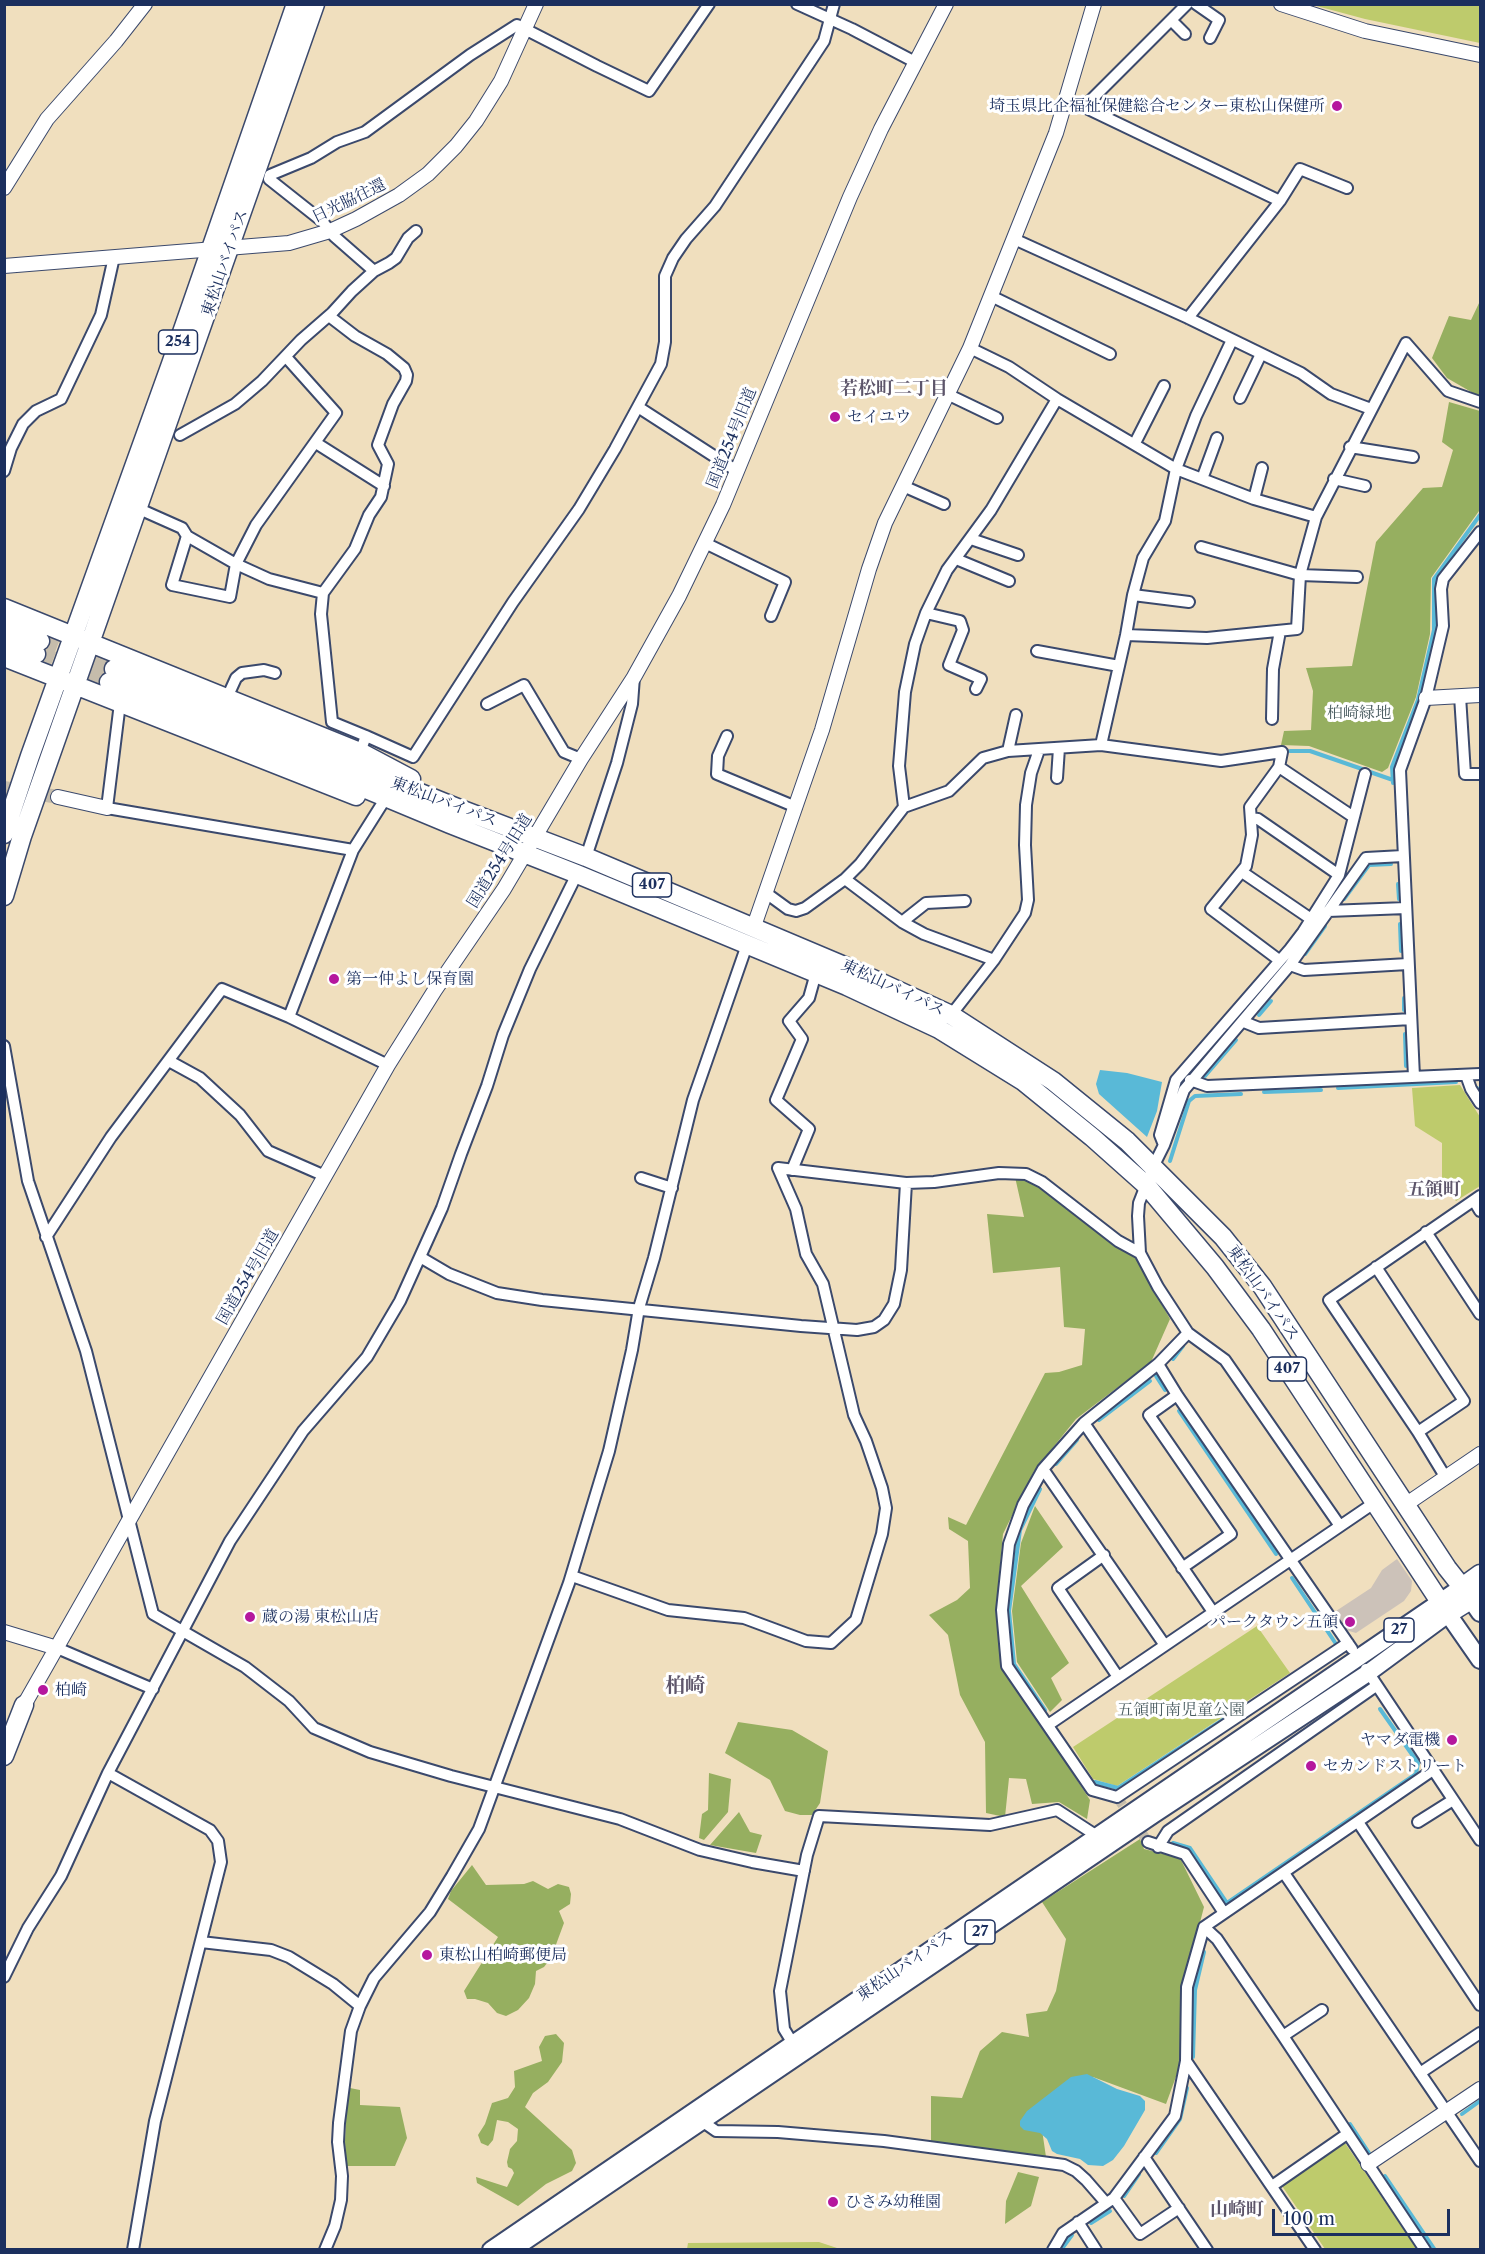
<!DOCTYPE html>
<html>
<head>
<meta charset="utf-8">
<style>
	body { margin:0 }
	#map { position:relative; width:1485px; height:2254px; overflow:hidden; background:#f0dfbe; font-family:"Libre Caslon Text",serif }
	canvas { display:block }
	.frame { position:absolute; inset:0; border:6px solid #1b2f5e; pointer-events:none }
	.scale { position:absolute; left:1272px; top:2209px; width:178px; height:27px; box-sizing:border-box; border:3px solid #1b2f5e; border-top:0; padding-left:8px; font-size:18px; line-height:21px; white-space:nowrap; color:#1b2f5e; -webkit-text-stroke:4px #fff; paint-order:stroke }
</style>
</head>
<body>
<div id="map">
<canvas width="1485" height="2254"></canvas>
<div class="frame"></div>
<div class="scale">100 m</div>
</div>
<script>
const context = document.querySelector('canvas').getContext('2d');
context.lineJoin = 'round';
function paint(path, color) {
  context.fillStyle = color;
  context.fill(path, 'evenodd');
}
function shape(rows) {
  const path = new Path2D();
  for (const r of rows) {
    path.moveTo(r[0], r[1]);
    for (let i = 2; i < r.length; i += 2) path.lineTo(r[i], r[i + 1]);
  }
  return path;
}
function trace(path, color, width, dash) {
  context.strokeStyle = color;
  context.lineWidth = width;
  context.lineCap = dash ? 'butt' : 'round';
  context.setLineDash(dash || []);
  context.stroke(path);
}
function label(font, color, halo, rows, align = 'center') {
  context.font = font + ' "Libre Caslon Text","Noto Serif JP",serif';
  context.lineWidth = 6;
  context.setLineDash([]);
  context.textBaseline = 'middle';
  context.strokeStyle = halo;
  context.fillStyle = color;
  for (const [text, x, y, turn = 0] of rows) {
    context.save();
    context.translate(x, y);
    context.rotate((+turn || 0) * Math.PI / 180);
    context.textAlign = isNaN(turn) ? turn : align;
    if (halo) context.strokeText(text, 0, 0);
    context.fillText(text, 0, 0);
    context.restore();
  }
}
const industrial = shape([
	[1397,1559,1412,1581,1411,1591,1404,1601,1356,1633,1342,1629,1333,1613,1371,1588,1382,1570]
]);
const green = shape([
	[1313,5,1480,5,1480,43,1365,19],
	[1460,1085,1480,1117,1480,1186,1456,1201,1442,1182,1442,1143,1415,1126,1412,1088],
	[1257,1626,1290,1673,1117,1786,1093,1779,1073,1747],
	[1345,2143,1417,2249,1325,2249,1282,2186],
	[819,2242,840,2249,687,2249,688,2243]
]);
const forest = shape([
	[1480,301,1480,397,1447,378,1432,358,1449,316,1471,320],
	[1449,402,1480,411,1479,511,1431,578,1430,634,1416,697,1388,768,1382,772,1309,746,1281,745,1284,731,1311,730,1313,691,1306,668,1352,666,1376,542,1423,488,1442,487,1453,450,1442,442],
	[1015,1177,1025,1177,1139,1258,1148,1280,1170,1319,1151,1362,1076,1419,1034,1471,1003,1534,996,1610,1002,1664,1090,1800,1087,1819,1059,1802,1032,1804,1026,1779,1009,1778,1005,1817,986,1813,985,1742,960,1695,948,1635,929,1615,957,1600,970,1588,968,1541,949,1529,948,1517,966,1525,1045,1373,1059,1372,1082,1365,1085,1329,1064,1327,1060,1267,993,1273,987,1214,1024,1217],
	[1035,1506,1063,1547,1021,1586,1069,1663,1051,1678,1062,1700,1050,1712,1017,1662,1012,1611,1021,1543],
	[738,1722,792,1730,828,1751,820,1803,812,1815,800,1815,785,1811,770,1780,725,1753],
	[709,1773,731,1779,728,1812,704,1840,699,1838,702,1814,708,1810],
	[739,1812,750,1832,762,1835,756,1853,710,1845],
	[1140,1839,1144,1849,1180,1858,1204,1907,1183,1988,1181,2063,1166,2104,1093,2077,1059,2087,1040,2116,1046,2157,931,2144,931,2096,962,2098,980,2051,1002,2032,1029,2037,1026,2014,1047,2011,1056,1991,1066,1939,1042,1902],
	[472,1865,486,1885,524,1884,533,1881,548,1889,558,1884,569,1887,571,1894,570,1904,559,1911,564,1923,551,1958,544,1967,536,1971,535,1984,529,1998,518,2010,506,2016,497,2013,488,2003,475,1999,467,1999,464,1991,498,1937,448,1899,451,1891],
	[556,2034,564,2043,562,2062,548,2082,533,2093,525,2107,572,2150,576,2163,572,2171,546,2184,518,2206,477,2183,476,2177,507,2187,514,2173,512,2169,508,2167,507,2162,510,2149,517,2141,518,2129,508,2122,497,2120,493,2140,488,2146,481,2143,478,2135,485,2124,492,2103,508,2098,515,2087,514,2071,542,2061,539,2047,545,2036],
	[350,2088,360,2090,360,2105,400,2107,407,2138,395,2166,346,2166,345,2141,347,2103],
	[1018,2172,1039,2177,1031,2206,1005,2224,1006,2201]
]);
const water = shape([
	[1100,1070,1127,1073,1162,1082,1157,1111,1147,1137,1099,1094,1096,1084],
	[1087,2074,1117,2089,1140,2096,1145,2101,1145,2110,1124,2146,1113,2160,1103,2166,1088,2165,1080,2159,1057,2154,1052,2151,1047,2139,1040,2133,1024,2130,1020,2126,1020,2121,1027,2111,1071,2077]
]);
const stream = shape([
	[1290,751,1310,751,1362,769],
	[1370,772,1393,780],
	[1393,783,1392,767,1418,700,1434,630,1434,579,1480,515],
	[1398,884,1399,899],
	[1344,899,1369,865,1391,864],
	[1400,924,1401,951],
	[1305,954,1325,926],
	[1404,998,1404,1010],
	[1259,1015,1271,1001],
	[1405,1034,1406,1066],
	[1205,1076,1236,1040],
	[1338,1088,1456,1082],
	[1477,1088,1480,1093],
	[1264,1092,1321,1090],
	[1170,1161,1189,1101,1195,1096,1241,1094],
	[1173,1359,1183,1346],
	[1156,1376,1165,1390],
	[1179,1411,1276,1554],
	[1099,1420,1150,1381],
	[1056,1464,1077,1440],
	[1040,1489,1020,1530,1009,1611,1014,1664,1045,1710],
	[1292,1578,1336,1644],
	[1095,1782,1118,1788,1238,1710],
	[1173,1843,1190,1848,1227,1903,1416,1774,1418,1763,1380,1709],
	[1193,2057,1195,1990,1204,1952],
	[1462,2114,1480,2101],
	[1350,2124,1369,2153],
	[1156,2153,1180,2119,1187,2088],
	[1385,2176,1435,2250],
	[1124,2196,1139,2174],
	[1091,2223,1110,2211],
	[1061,2250,1072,2235]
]);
const minorTunnel = shape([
	[1117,1797,1148,1842]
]);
const tertiaryTunnel = shape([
	[4,788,58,797]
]);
const trunkTunnel = shape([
	[40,641,114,669],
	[36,654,109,682]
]);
const minor = shape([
	[797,4,852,29,915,62],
	[1196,4,1219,20,1210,38],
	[1171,20,1185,34],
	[1064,107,1084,107,1187,4],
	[1084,107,1280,201],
	[1014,239,1188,318,1301,373,1331,394,1371,409],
	[374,271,334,236,322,221,269,179,270,175,311,158,337,142,365,132,470,55,517,25,597,66,649,91,709,4],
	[991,296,1110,354],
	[329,316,355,336,387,354,404,368,407,375,406,381,393,404,378,445,388,464,381,497,369,515,355,549,323,593,321,614,332,722,366,736],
	[1188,318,1280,201,1300,169,1347,188],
	[970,348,1009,367,1057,399,1176,469,1254,499,1316,517],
	[947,394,997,418],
	[1240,398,1261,354],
	[638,407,737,471],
	[180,435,235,404,262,381,301,340,332,313,352,291,374,271,389,263,396,258,408,238,416,231],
	[316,443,384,486],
	[1135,443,1164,386],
	[1350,447,1413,457],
	[4,471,11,448,23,424,36,411,61,399,101,315,114,257],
	[1202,479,1217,438],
	[1334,479,1365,486],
	[903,486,944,504],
	[1254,499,1262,468],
	[137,508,182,528,187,536,236,564,269,579,323,593],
	[187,536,172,585,230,597,236,564,256,525,336,413,286,357],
	[971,539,1018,555],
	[705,543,785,582,771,616],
	[1201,547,1300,575,1357,577],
	[956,559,1009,581],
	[1133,595,1189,602],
	[926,613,960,621,963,630,949,665,981,679,976,689],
	[1126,635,1207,638,1297,629,1300,575,1316,517,1406,343,1448,391,1480,402],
	[1037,651,1119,666],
	[1460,696,1465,774,1480,774],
	[226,700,236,678,242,673,264,670,275,673],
	[120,703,107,808,353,850],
	[487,704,524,685,564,752,581,759],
	[1272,719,1273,669,1280,631],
	[727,736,718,756,717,774,796,807],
	[1101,745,1126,635,1133,595,1143,558,1165,521,1176,469,1196,416,1232,340],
	[1008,751,1016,715],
	[360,752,366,736,413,757,513,602,579,509,615,449,661,364,665,342,665,276,673,258,686,239,715,206,824,41,834,4],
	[1279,767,1352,816],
	[1057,778,1059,748],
	[904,807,899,766,905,692,915,644,926,613,947,570,991,510,1057,399],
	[1251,818,1258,819,1339,875],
	[586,857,617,763,632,704,634,677],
	[1242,872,1311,919],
	[845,879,902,922,924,934,994,960],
	[766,893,788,909,796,911,805,908,845,879,860,864,904,807,949,791,983,758,1008,751,1101,745,1221,761,1282,752,1279,767,1250,807,1252,835,1246,866,1211,909,1279,960],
	[1328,911,1406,908],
	[902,922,926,903,965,901],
	[1290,965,1304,970,1408,964],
	[951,1015,994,960,1025,913,1028,900,1025,845,1026,805,1031,773,1039,750],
	[289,1017,353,850,382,804],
	[1244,1022,1259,1028,1411,1019],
	[4,1046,28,1181,86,1351,153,1614,245,1667,289,1701,314,1728,370,1752,451,1776,620,1819,700,1850,752,1862,804,1871],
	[169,1061,200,1078,240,1115,268,1151,325,1176],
	[1466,1075,1471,1089,1480,1103],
	[1414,1077,1400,770,1426,698,1443,626,1441,589,1443,579,1480,532],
	[1190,1080,1207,1086,1480,1074],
	[1164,1145,1160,1135,1176,1080,1290,949,1303,932,1339,875,1365,774],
	[778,1168,906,1183,934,1182,999,1173,1026,1174,1042,1182,1118,1241,1140,1253],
	[792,1170,809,1129,776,1100,802,1039,789,1021,809,998,816,973],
	[641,1178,672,1188],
	[1474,1201,1480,1211],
	[1426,1232,1480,1314],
	[46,1237,111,1137,222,989,289,1017,388,1065],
	[420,1257,449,1274,497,1293,542,1300,801,1326,857,1330,874,1327,884,1320,894,1304,901,1270,906,1183],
	[1376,1267,1464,1401,1418,1432],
	[1188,1333,1158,1287,1140,1253,1138,1216,1139,1203,1153,1167,1164,1145,1184,1090,1290,965,1366,858,1403,856],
	[1158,1364,1177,1395,1352,1649],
	[1177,1395,1149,1415,1231,1534,1182,1568],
	[1084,1423,1213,1612],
	[1043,1469,1164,1644],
	[1446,1478,1418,1432,1329,1300,1480,1196],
	[1340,1526,1225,1360,1188,1333,1158,1364,1084,1423,1043,1469,1023,1505,1009,1544,1002,1610,1007,1666,1092,1790,1117,1797,1348,1643],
	[1104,1555,1058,1588,1118,1677],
	[572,1576,668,1610,744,1618,806,1641,831,1643,856,1620,882,1534,886,1508,882,1488,866,1441,854,1415,823,1284,806,1254,796,1209,778,1168],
	[57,1648,153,1689],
	[1366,1669,1480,1840],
	[1048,1725,1374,1503],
	[108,1773,210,1830,218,1841,221,1862,155,2121,133,2250],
	[1358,1822,1480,2005],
	[1418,1822,1453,1800],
	[1148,1842,1185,1854,1224,1913],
	[1158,1847,1168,1831,1376,1686],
	[1284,1873,1480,2161],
	[1204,1927,1217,1939,1283,2036,1425,2250],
	[201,1942,271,1950,289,1957,333,1984,360,2006],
	[4,1977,28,1928,61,1876,108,1773,230,1541,303,1431,367,1357,400,1301,442,1208,461,1154,487,1086,503,1035,530,969,577,874],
	[1283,2036,1322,2010],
	[792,2042,784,2029,780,1991,807,1855,819,1816,990,1825,1057,1810,1097,1836],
	[1186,2061,1315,2250],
	[1420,2073,1480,2033],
	[699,2119,716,2131,778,2132,884,2141,1064,2165,1076,2171,1086,2180,1106,2203],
	[1144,2157,1207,2250],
	[1272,2186,1347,2134],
	[1114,2198,1140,2234,1179,2208],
	[1078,2222,1096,2250],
	[325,2250,335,2226,341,2200,342,2176,338,2142,339,2123,351,2031,360,2006,374,1978,430,1912,452,1876,479,1829,569,1583,609,1451,632,1350,639,1308,654,1258,693,1100,748,942],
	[1053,2250,1063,2233,1114,2198,1175,2116,1186,2061,1187,1987,1204,1927,1433,1770]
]);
const tertiary = shape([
	[1281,4,1365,31,1480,55],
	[4,188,47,119,116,41,145,4],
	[4,266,289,243,330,231,356,219,399,195,428,174,456,146,476,121,501,81,536,4],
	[1426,698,1480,695],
	[58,797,107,808],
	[754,926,822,730,869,569,885,523,970,348,1056,133,1094,4],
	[1405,1505,1480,1454],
	[4,1632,57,1648],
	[24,1705,388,1065,435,990,504,889,581,759,634,677,679,596,723,505,850,197,881,129,946,4],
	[1368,2164,1480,2089]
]);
const primary = shape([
	[491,2250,1462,1587,1480,1613],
	[512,2250,1153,1815,1368,1673,1448,1614,1480,1660]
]);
const trunk = shape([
	[4,608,360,752,411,779],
	[4,627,40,641],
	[4,641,36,654],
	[4,657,356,796],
	[114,669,455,807,586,857,849,968,951,1015,1053,1081,1127,1141,1223,1237,1262,1286,1447,1568,1462,1587,1480,1574],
	[109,682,450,824,577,874,847,986,939,1029,1023,1081,1092,1137,1147,1186,1215,1267,1261,1329,1448,1614,1480,1594],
	[4,834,30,756,171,364,296,4],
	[4,896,22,836,315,4],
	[4,1756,24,1705]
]);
const markers = [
	[1337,106,6,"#b5179e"],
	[835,417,6,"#b5179e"],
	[334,979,6,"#b5179e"],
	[250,1617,6,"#b5179e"],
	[1350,1622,6,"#b5179e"],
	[43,1690,6,"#b5179e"],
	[1452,1740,6,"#b5179e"],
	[1311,1766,6,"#b5179e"],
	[427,1955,6,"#b5179e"],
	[833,2202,6,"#b5179e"]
];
const shields = [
	[178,342,39],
	[652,885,39],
	[1287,1369,39],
	[1399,1630,30],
	[980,1932,30]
];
const shieldNames = [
	["254",178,342],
	["407",652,885],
	["407",1287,1369],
	["27",1399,1630],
	["27",980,1932]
];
const poiNames = [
	["埼玉県比企福祉保健総合センター東松山保健所",1325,106,"right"],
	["セイユウ",847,417],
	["第一仲よし保育園",346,979],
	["蔵の湯 東松山店",262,1617],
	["パークタウン五領",1338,1622,"right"],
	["柏崎",55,1690],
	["ヤマダ電機",1440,1740,"right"],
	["セカンドストリート",1323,1766],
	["東松山柏崎郵便局",439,1955],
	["ひさみ幼稚園",845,2202]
];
const streetNames = [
	["日光脇往還",349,201,-26],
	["東松山バイパス",225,263,-71],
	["国道254号旧道",732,438,-68],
	["東松山バイパス",444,802,21],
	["国道254号旧道",500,861,-58],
	["東松山バイパス",893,988,25],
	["国道254号旧道",248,1277,-60],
	["東松山バイパス",1263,1293,55],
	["東松山バイパス",905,1966,-34]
];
const parkNames = [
	["柏崎緑地",1359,713],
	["五領町南児童公園",1181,1710]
];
const neighbourhoodNames = [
	["若松町二丁目",894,389],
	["五領町",1434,1190],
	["山崎町",1237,2210]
];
const quarterNames = [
	["柏崎",685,1686]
];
paint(industrial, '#ccc2b9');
paint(green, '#becb6c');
paint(forest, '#96af60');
paint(water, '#59b9d7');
trace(stream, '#59b9d7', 4);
trace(minorTunnel, '#c5bcab', 10, [10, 5]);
trace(tertiaryTunnel, '#c5bcab', 14, [14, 7]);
trace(trunkTunnel, '#c5bcab', 18, [18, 9]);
trace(minor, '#3b496c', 14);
trace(tertiary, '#3b496c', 16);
trace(primary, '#3b496c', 20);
trace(trunk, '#3b496c', 21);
trace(minor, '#fff', 10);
trace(tertiary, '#fff', 14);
trace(primary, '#fff', 16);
trace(trunk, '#fff', 18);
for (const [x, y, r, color] of markers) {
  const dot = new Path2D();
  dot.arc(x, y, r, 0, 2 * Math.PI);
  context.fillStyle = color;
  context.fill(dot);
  trace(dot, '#fff', 2);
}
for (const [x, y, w] of shields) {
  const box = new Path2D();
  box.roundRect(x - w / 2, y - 12, w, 24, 4.5);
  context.fillStyle = '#fff';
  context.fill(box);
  trace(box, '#1b2f5e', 1.5);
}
label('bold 15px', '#1b2f5e', null, shieldNames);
label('16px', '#1b2f5e', '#fff', poiNames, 'left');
label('16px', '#1b2f5e', '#fff', streetNames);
label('16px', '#4c5e62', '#fff', parkNames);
label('bold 18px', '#5d556a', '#fff', neighbourhoodNames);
label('bold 20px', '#5d556a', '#fff', quarterNames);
</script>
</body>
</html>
